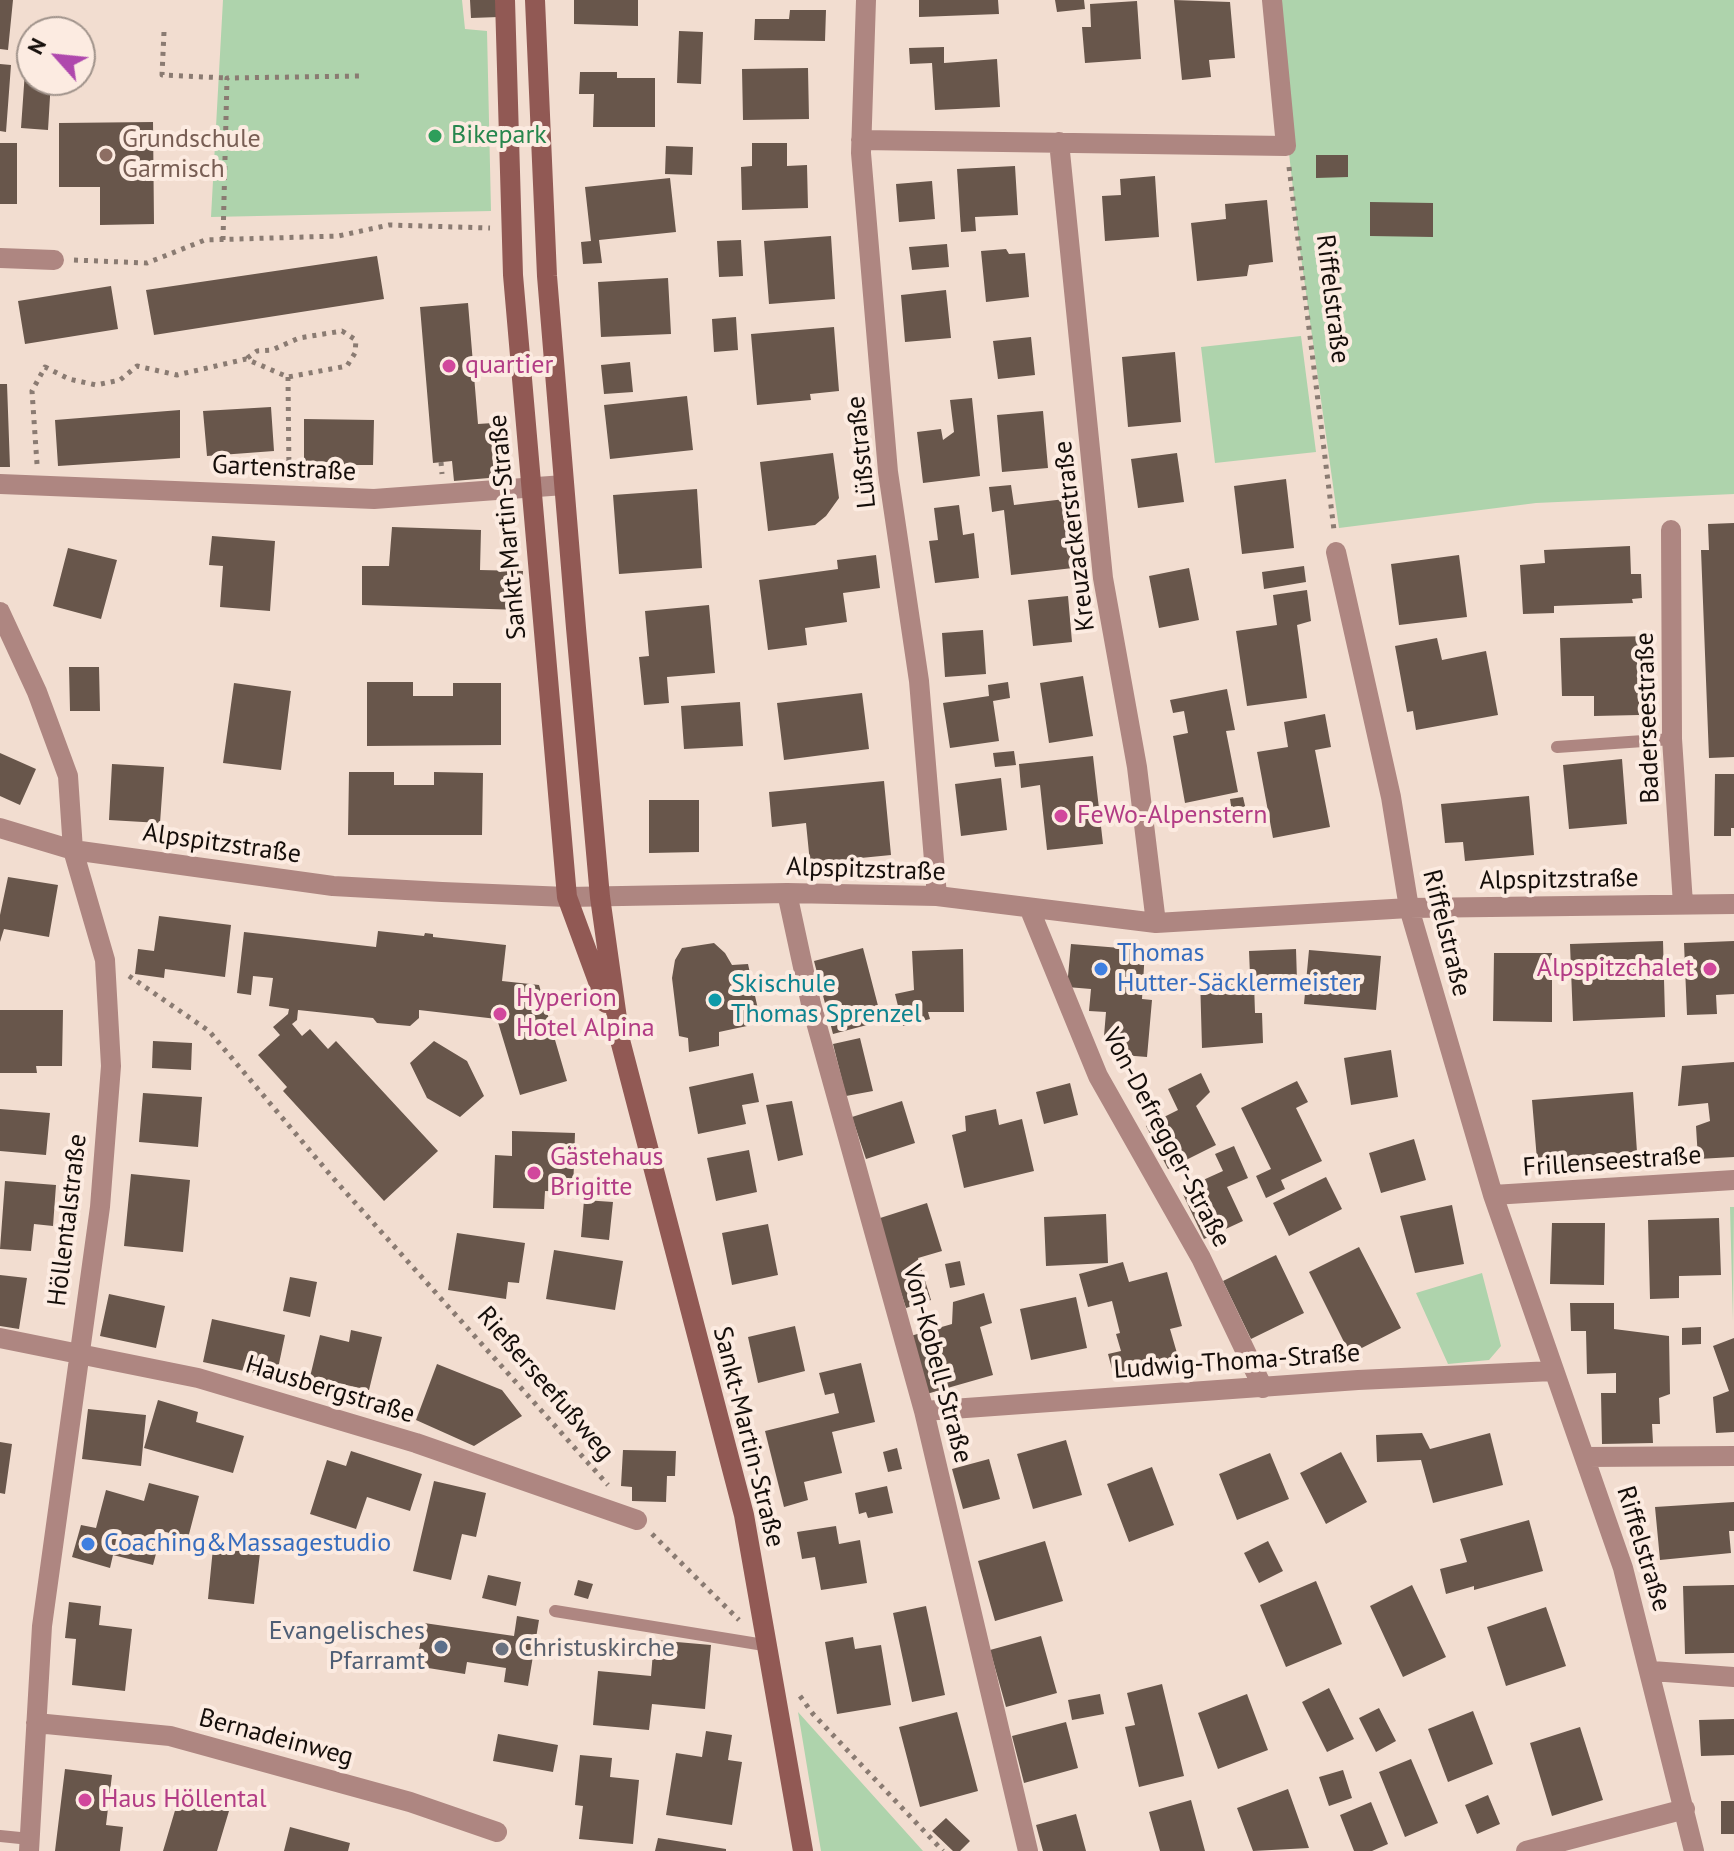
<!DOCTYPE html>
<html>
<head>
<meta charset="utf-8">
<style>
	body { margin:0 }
	#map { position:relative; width:1734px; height:1851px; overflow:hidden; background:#f2ddd0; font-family:"PT Sans",sans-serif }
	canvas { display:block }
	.north { position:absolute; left:16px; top:16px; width:80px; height:80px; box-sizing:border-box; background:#fcebe1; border:2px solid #a0938b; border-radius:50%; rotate:297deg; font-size:22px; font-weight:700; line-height:32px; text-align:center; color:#150e0a }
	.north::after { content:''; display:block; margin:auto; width:28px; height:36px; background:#af48ad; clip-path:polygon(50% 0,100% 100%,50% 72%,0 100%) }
</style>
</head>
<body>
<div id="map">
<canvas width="1734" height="1851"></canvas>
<div class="north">N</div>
</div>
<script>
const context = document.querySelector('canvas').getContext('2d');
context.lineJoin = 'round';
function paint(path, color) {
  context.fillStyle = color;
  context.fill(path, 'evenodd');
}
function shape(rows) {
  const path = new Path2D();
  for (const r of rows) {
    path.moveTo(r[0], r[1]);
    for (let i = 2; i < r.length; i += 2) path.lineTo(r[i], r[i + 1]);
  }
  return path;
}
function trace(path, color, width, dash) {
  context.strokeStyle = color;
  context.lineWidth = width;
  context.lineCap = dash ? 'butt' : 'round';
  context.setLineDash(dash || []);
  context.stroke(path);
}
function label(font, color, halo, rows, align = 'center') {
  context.font = font + ' "PT Sans",sans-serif';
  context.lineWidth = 8;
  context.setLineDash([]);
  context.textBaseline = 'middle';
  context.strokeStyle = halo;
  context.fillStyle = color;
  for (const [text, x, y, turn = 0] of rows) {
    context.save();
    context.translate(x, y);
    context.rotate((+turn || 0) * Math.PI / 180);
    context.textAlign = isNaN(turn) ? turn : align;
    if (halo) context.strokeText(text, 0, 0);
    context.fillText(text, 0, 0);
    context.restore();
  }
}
const green = shape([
	[223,0,462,0,465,29,487,31,491,211,211,217],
	[1272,0,1734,0,1734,494,1536,503,1339,528,1299,243],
	[1301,336,1316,452,1215,463,1201,347],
	[1730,1207,1734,1207,1733,1321],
	[1482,1273,1501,1346,1489,1360,1448,1364,1416,1293],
	[798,1712,923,1851,821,1851]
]);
const building = shape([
	[0,0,13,0,8,50,0,49],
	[470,0,498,0,499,17,471,18],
	[574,0,638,0,638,26,574,24],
	[919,0,998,0,999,14,919,17],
	[1055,0,1084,0,1085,9,1057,12],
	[1174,0,1230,2,1235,58,1209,60,1211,77,1182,80],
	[1137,1,1141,59,1085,63,1082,27,1091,27,1090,4],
	[790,10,826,10,825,41,754,40,755,19,789,19],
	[679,31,703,32,701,84,677,83],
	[944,47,944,63,997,59,1000,107,935,110,932,63,910,64,909,48],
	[0,64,11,65,6,132,0,131],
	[808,68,809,119,743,120,742,69],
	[25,71,32,71,32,80,51,80,48,130,21,128],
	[580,72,617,72,617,78,655,78,655,127,593,127,594,94,579,94],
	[153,122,154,224,100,225,100,187,59,187,59,123],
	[0,143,17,143,17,204,0,204],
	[752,143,787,143,787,166,807,165,808,208,742,210,741,167,752,166],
	[666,146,693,147,692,175,665,174],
	[1316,155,1348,155,1348,177,1316,178],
	[1015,166,1018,215,975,217,976,231,961,232,957,169],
	[1155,176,1159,237,1105,241,1102,196,1121,195,1120,179],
	[670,178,676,232,599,240,602,263,583,264,581,242,591,241,585,187],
	[932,181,935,219,899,222,896,184],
	[1267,200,1273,262,1249,265,1247,276,1197,281,1191,223,1226,219,1225,204],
	[1370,202,1433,203,1433,237,1370,236],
	[831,236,835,299,769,304,764,241],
	[741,240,743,276,719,277,717,241],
	[947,244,949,267,912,270,909,247],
	[1006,249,1009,254,1025,253,1029,297,986,302,981,251],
	[377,256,384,299,154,335,146,290],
	[668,278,671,334,601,337,598,282],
	[111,286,118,329,25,344,18,301],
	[946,290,951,338,905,342,901,295],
	[468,303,478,424,508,422,512,476,454,481,452,461,433,463,420,307],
	[736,317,738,350,714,352,712,319],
	[834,327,839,391,810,394,811,400,757,405,751,334],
	[1031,337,1035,375,998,379,993,341],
	[1175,352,1181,422,1128,427,1122,357],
	[630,362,633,392,604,394,601,365],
	[0,384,7,384,10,467,0,467],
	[687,396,693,450,610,459,604,405],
	[972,398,980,476,923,483,917,432,941,429,943,440,954,432,950,400],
	[271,407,274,451,207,456,203,411],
	[180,410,180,458,58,466,55,420],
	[1043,411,1048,468,1002,472,997,415],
	[304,419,374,420,373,465,304,465],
	[833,453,839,498,826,516,815,525,768,531,760,462],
	[1177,453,1184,502,1138,508,1131,459],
	[1286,479,1294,548,1242,554,1234,486],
	[1011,485,1014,505,1065,499,1073,568,1011,575,1004,510,992,512,989,487],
	[697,489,702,568,619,574,613,495],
	[959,505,963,535,974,533,979,578,935,583,929,541,938,540,934,508],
	[1734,523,1734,757,1709,758,1701,550,1709,550,1708,524],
	[392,527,481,530,480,570,523,571,521,610,362,605,362,566,389,566],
	[212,536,275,541,270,611,220,607,223,566,209,565],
	[1630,546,1631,574,1641,574,1642,598,1632,599,1633,603,1554,606,1554,613,1523,614,1520,565,1545,563,1544,550],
	[68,548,117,560,101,619,53,606],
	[876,555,880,588,843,593,847,622,805,628,807,645,768,650,759,580,838,569,837,560],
	[1459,555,1467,617,1399,625,1391,564],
	[1304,566,1306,582,1264,589,1262,572],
	[1189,568,1199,620,1159,628,1149,576],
	[1307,590,1311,621,1297,625,1307,698,1247,706,1236,631,1277,625,1273,595],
	[1068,596,1072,642,1033,646,1028,600],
	[709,605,715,673,667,677,669,703,644,705,639,657,649,656,645,611],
	[983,630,986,674,945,677,942,633],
	[1651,636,1651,680,1639,680,1639,715,1594,716,1594,696,1562,696,1560,638],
	[1437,638,1442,660,1486,651,1498,715,1416,730,1413,711,1407,712,1395,646],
	[69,667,99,667,100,711,70,711],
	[1083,676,1093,736,1049,743,1040,683],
	[367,682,413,682,413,696,453,696,453,683,501,683,501,745,367,746],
	[1008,682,1010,698,993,701,999,741,950,748,943,703,989,696,988,685],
	[234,683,291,691,281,770,223,763],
	[1227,689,1235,730,1226,731,1238,792,1185,803,1173,736,1188,733,1184,711,1173,713,1170,700],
	[862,693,869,749,784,760,777,703],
	[740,702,743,746,684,749,681,706],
	[1325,714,1331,747,1315,750,1330,827,1273,838,1257,752,1288,747,1284,722],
	[1014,751,1016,765,995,767,993,753],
	[0,753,36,769,20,805,0,796],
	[1093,756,1103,844,1047,850,1040,785,1021,788,1019,764],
	[1622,759,1627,824,1569,829,1563,765],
	[112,764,164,767,160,823,109,820],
	[349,772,394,772,394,785,434,785,434,772,483,773,482,835,348,835],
	[1715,774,1734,774,1734,828,1731,828,1731,836,1714,836],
	[1001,778,1007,830,961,836,955,784],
	[884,781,891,855,810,863,806,823,772,827,769,792],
	[1529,796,1534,855,1465,861,1463,842,1445,843,1441,804],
	[1243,797,1246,810,1232,812,1230,799],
	[649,800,699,800,699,852,649,853],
	[8,877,58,885,49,937,4,929,0,942,0,915],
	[159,916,231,925,225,977,165,969,164,978,135,974,138,949,154,951],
	[378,931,424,936,425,933,433,934,433,937,506,945,502,981,539,985,567,1081,520,1095,497,1019,419,1010,419,1018,410,1026,377,1023,373,1018,298,1010,297,1020,292,1024,302,1036,310,1029,328,1049,336,1041,438,1151,384,1201,283,1091,287,1087,258,1055,280,1035,273,1027,288,1014,289,1009,269,1006,273,978,253,976,251,995,237,993,244,932,376,947],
	[1663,941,1665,1017,1573,1021,1570,944],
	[1734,941,1734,994,1716,995,1717,1014,1687,1015,1684,943],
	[714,943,725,953,732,965,748,964,761,1023,719,1032,719,1046,689,1052,688,1038,679,1036,672,978,675,960,682,948],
	[1071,944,1145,950,1142,999,1152,1000,1147,1057,1110,1054,1112,1040,1104,1036,1106,1012,1089,1011,1091,989,1067,987],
	[863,948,882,1021,833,1034,814,961],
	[963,949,964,1012,928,1012,930,1019,903,1026,895,994,914,990,912,951],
	[1296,949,1297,981,1254,983,1255,1013,1262,1013,1263,1043,1202,1048,1200,977,1250,975,1249,951],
	[1309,950,1381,956,1376,1010,1304,1004],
	[1494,953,1552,953,1552,1022,1493,1021],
	[0,1010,63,1010,62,1066,36,1066,37,1073,0,1073],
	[860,1038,873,1091,846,1096,833,1044],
	[153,1041,192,1043,191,1070,152,1068],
	[434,1041,467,1061,484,1096,460,1117,427,1098,410,1063],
	[1391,1050,1398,1097,1351,1105,1344,1058],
	[1734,1062,1734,1157,1698,1159,1696,1126,1710,1121,1708,1103,1678,1106,1682,1066],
	[753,1073,759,1102,742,1105,746,1124,698,1134,689,1087],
	[1201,1073,1210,1092,1196,1106,1216,1145,1168,1169,1146,1126,1178,1110,1168,1089],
	[1297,1081,1308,1102,1296,1108,1322,1161,1281,1180,1285,1189,1266,1198,1256,1176,1271,1169,1241,1108],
	[1070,1083,1078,1115,1044,1124,1036,1092],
	[1633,1092,1637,1152,1537,1160,1532,1100],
	[143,1093,202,1097,198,1147,139,1142],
	[792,1101,803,1155,778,1161,766,1105],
	[902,1101,915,1143,866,1159,852,1117],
	[0,1109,50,1113,46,1155,0,1151],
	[996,1109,999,1125,1022,1119,1034,1171,964,1188,952,1135,966,1131,965,1116],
	[512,1131,575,1133,573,1192,545,1191,544,1209,493,1208,495,1155,512,1156],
	[1414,1139,1426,1180,1381,1193,1369,1153],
	[1234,1146,1248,1178,1227,1187,1243,1221,1204,1239,1181,1190,1223,1171,1215,1154],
	[749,1150,757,1192,716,1201,707,1158],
	[131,1174,190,1180,183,1252,124,1246],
	[1326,1177,1342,1209,1289,1236,1273,1203],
	[5,1181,56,1185,53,1226,34,1224,31,1251,0,1249],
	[584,1200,613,1202,609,1240,581,1237],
	[927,1203,942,1251,918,1258,931,1300,906,1308,877,1219],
	[1452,1205,1464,1264,1415,1273,1400,1216],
	[1106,1214,1108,1263,1046,1266,1044,1217],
	[1719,1218,1721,1275,1679,1276,1679,1298,1650,1299,1648,1220],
	[1552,1223,1605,1223,1604,1285,1550,1284],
	[768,1224,778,1275,732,1285,722,1233],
	[457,1233,525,1243,519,1283,508,1282,506,1299,448,1290],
	[1359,1247,1401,1328,1350,1354,1309,1272],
	[554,1250,623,1261,615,1310,546,1299],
	[1276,1255,1304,1313,1251,1339,1223,1281],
	[960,1261,965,1285,950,1288,945,1264],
	[1123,1262,1129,1282,1167,1272,1182,1326,1170,1329,1181,1367,1133,1380,1133,1375,1115,1380,1108,1354,1121,1351,1116,1334,1120,1333,1112,1301,1088,1307,1079,1274],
	[0,1275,27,1278,19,1329,0,1326],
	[290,1277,317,1282,310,1317,283,1311],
	[984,1293,992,1323,980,1327,993,1375,923,1395,907,1337,952,1324,953,1302],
	[109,1294,165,1306,156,1348,100,1336],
	[1076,1297,1087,1348,1031,1360,1020,1309],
	[1570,1303,1614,1303,1614,1329,1669,1336,1670,1394,1659,1398,1660,1424,1652,1424,1653,1443,1602,1444,1601,1393,1616,1393,1616,1373,1587,1374,1586,1331,1571,1331],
	[212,1319,285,1335,276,1378,203,1362],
	[795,1326,805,1371,758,1383,748,1337],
	[1701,1327,1701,1344,1682,1345,1682,1328],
	[351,1330,382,1337,369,1390,310,1377,320,1335,349,1342],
	[1734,1338,1734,1432,1716,1433,1713,1397,1729,1391,1713,1346],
	[861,1363,875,1422,832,1432,842,1473,804,1482,808,1500,784,1507,765,1431,839,1413,834,1393,825,1395,819,1373],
	[437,1364,502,1390,522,1416,474,1446,416,1420],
	[158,1400,198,1412,196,1422,244,1436,233,1473,144,1448],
	[88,1409,146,1415,141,1466,82,1459],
	[1422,1433,1430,1449,1490,1433,1503,1485,1433,1503,1421,1460,1377,1462,1376,1435],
	[1066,1440,1082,1495,1033,1509,1017,1454],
	[0,1442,12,1444,5,1494,0,1493],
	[897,1448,902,1469,888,1472,883,1452],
	[623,1450,676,1451,675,1476,667,1476,666,1502,632,1501,632,1487,621,1486],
	[351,1451,422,1474,410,1511,367,1497,356,1529,310,1514,327,1460,346,1466],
	[1341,1452,1367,1502,1326,1524,1300,1473],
	[1270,1453,1289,1499,1237,1520,1219,1474],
	[989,1459,1000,1499,963,1509,952,1469],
	[1152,1467,1174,1525,1129,1542,1107,1484],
	[434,1481,486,1493,476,1537,462,1534,451,1580,413,1571],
	[149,1483,199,1496,188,1538,162,1531,153,1565,113,1555,110,1568,72,1557,81,1525,96,1528,106,1490,144,1501],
	[887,1486,893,1513,868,1518,866,1512,859,1514,855,1493],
	[1734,1502,1734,1531,1729,1531,1731,1553,1660,1560,1655,1507],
	[1529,1520,1543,1571,1474,1590,1474,1586,1446,1594,1440,1569,1467,1562,1460,1539],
	[836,1526,839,1544,860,1540,867,1583,821,1590,815,1557,802,1559,797,1532],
	[1045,1541,1063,1601,995,1621,978,1561],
	[1268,1541,1283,1571,1259,1583,1244,1553],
	[213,1548,260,1553,254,1604,208,1599],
	[488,1575,521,1582,516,1606,482,1598],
	[578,1580,593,1584,588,1599,574,1595],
	[1316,1581,1342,1644,1286,1667,1260,1605],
	[1412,1585,1446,1657,1403,1677,1370,1606],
	[1734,1585,1734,1653,1685,1654,1683,1586],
	[69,1602,101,1606,99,1625,132,1629,125,1691,72,1685,76,1639,65,1638],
	[926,1606,945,1695,912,1702,893,1613],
	[1546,1607,1566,1666,1506,1686,1487,1627],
	[517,1616,539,1620,528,1686,504,1682,506,1668,467,1662,465,1674,416,1666,424,1623,514,1636],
	[1041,1636,1057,1693,1006,1707,990,1650],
	[853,1637,855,1649,881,1645,891,1705,837,1714,825,1642],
	[654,1640,711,1645,705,1709,652,1704,649,1730,593,1725,598,1671,651,1676],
	[1162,1684,1184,1776,1139,1787,1125,1727,1135,1725,1127,1693],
	[1329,1688,1354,1739,1327,1752,1302,1702],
	[1100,1694,1104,1714,1072,1720,1068,1700],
	[1247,1694,1268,1750,1218,1769,1198,1713],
	[1379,1708,1396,1741,1376,1752,1359,1718],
	[1473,1711,1493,1764,1448,1782,1428,1729],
	[957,1712,978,1791,920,1807,899,1727],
	[1734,1719,1734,1755,1701,1756,1699,1720],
	[1066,1722,1078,1768,1024,1783,1012,1736],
	[1580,1727,1603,1800,1552,1816,1530,1743],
	[706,1731,732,1735,728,1760,742,1762,732,1825,666,1815,676,1753,702,1757],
	[498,1734,558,1745,553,1772,493,1761],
	[580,1755,612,1758,610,1777,639,1780,633,1844,579,1839,583,1806,575,1805],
	[1411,1759,1438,1823,1405,1837,1379,1772],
	[65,1769,112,1775,106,1825,123,1827,120,1851,55,1851],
	[1343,1770,1352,1798,1329,1806,1319,1777],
	[1288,1789,1309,1848,1253,1851,1237,1808],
	[1488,1795,1500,1824,1477,1834,1465,1805],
	[179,1797,229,1811,217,1851,163,1851],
	[1191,1800,1205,1851,1160,1851,1149,1812],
	[1721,1801,1734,1801,1734,1834,1721,1834],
	[1371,1802,1388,1844,1372,1851,1354,1851,1340,1815],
	[1076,1814,1086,1851,1043,1851,1036,1825],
	[946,1818,970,1841,960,1851,953,1851,932,1831],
	[290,1827,350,1843,348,1851,284,1851],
	[658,1838,726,1849,726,1851,655,1851]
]);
const path = shape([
	[164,32,162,75,227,78],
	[1289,167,1334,530],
	[223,240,227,78,360,76],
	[74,260,147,263,205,240,338,236,389,225,490,228],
	[288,377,289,473],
	[441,462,442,474],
	[37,464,32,391,45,367,69,379,96,385,120,380,137,366,177,375,246,359,288,377,347,366,355,353,356,340,342,331,299,338,272,350,257,351,246,359],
	[129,976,209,1031,333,1178,608,1485],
	[652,1534,739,1620],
	[800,1696,813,1714,943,1851]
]);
const lane = shape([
	[1557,747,1672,739],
	[555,1611,764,1645],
	[0,1836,30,1839]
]);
const street = shape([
	[866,0,861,153,888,472,919,681,937,896],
	[861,140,1286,146,1272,0],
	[1059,142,1103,578,1137,767,1156,923],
	[0,258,54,260],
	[0,484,374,499,564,485],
	[1671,530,1672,739,1683,904],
	[1336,552,1391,797,1409,908,1493,1195,1623,1568,1694,1851],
	[0,612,37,692,68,776,73,850,105,960,111,1066,100,1207,42,1626,29,1851],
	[0,828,73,850,333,886,442,892,567,897,787,893,937,896,1156,923,1409,908,1734,904],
	[787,893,811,1004,924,1411,1028,1851],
	[1030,910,1098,1076,1201,1258,1263,1388],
	[1493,1195,1734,1180],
	[0,1338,198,1378,416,1443,637,1520],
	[924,1411,1358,1380,1553,1371],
	[1587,1457,1734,1456],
	[1652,1671,1734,1677],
	[36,1723,170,1736,410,1802,497,1832],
	[1526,1851,1685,1809]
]);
const secondary = shape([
	[505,0,513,275,567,897,606,1003],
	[535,0,547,276,576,628,600,897,620,1040,744,1515,803,1851]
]);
const markers = [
	[435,136,8,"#2e9e5b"],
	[106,155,8,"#8d6e63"],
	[449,366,8,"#d1479c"],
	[1061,816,8,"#d1479c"],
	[1101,969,8,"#3f7fe0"],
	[1710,969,8,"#d1479c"],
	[715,1000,8,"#0f9aa8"],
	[500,1014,8,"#d1479c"],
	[534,1173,8,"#d1479c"],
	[88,1544,8,"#3f7fe0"],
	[441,1647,8,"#5c6f8a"],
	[502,1649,8,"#6b7280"],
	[85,1800,8,"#d1479c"]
];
const leisureNames = [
	["Bikepark",451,136]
];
const educationNames = [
	["Grundschule",122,140],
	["Garmisch",122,170]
];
const streetNames = [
	["Riffelstraße",1332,299,83],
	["Lüßstraße",862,452,-96],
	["Gartenstraße",284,469,3],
	["Sankt-Martin-Straße",508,527,-95],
	["Kreuzackerstraße",1075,536,-97],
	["Baderseestraße",1648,718,-92],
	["Alpspitzstraße",222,844,8],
	["Alpspitzstraße",866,870,2],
	["Alpspitzstraße",1559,880,-1],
	["Riffelstraße",1446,933,76],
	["Von-Defregger-Straße",1166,1138,62],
	["Frillenseestraße",1612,1162,-4],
	["Höllentalstraße",68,1220,-83],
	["Ludwig-Thoma-Straße",1237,1362,-4],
	["Von-Kobell-Straße",937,1364,75],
	["Rießerseefußweg",545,1384,49],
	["Hausbergstraße",330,1390,17],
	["Sankt-Martin-Straße",748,1437,76],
	["Riffelstraße",1643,1549,73],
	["Bernadeinweg",276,1738,15]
];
const hotelNames = [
	["quartier",465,366],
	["FeWo-Alpenstern",1077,816],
	["Alpspitzchalet",1694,969,"right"],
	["Hyperion",516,999],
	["Hotel Alpina",516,1029],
	["Gästehaus",550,1158],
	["Brigitte",550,1188],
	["Haus Höllental",101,1800]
];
const shopNames = [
	["Thomas",1117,954],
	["Hutter-Säcklermeister",1117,984],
	["Coaching&Massagestudio",104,1544]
];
const cultureNames = [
	["Skischule",731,985],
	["Thomas Sprenzel",731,1015]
];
const serviceNames = [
	["Evangelisches",425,1632],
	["Pfarramt",425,1662]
];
const worshipNames = [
	["Christuskirche",518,1649]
];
paint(green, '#aed3ac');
paint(building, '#68564b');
trace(path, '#8a7b72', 5, [4, 6]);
trace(lane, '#ae8681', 12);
trace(street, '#ae8681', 20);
trace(secondary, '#915954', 20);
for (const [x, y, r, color] of markers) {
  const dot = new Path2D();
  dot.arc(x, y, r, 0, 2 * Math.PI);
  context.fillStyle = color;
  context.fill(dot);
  trace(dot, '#fcebe1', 3);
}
label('26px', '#27864d', '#fcebe1', leisureNames, 'left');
label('26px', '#785e54', '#fcebe1', educationNames, 'left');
label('26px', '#150e0a', '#fcebe1', streetNames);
label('26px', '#b23c85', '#fcebe1', hotelNames, 'left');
label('26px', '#366cbe', '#fcebe1', shopNames, 'left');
label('26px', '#0d838f', '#fcebe1', cultureNames, 'left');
label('26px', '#4e5e75', '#fcebe1', serviceNames, 'right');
label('26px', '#5b616d', '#fcebe1', worshipNames, 'left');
</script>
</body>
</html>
